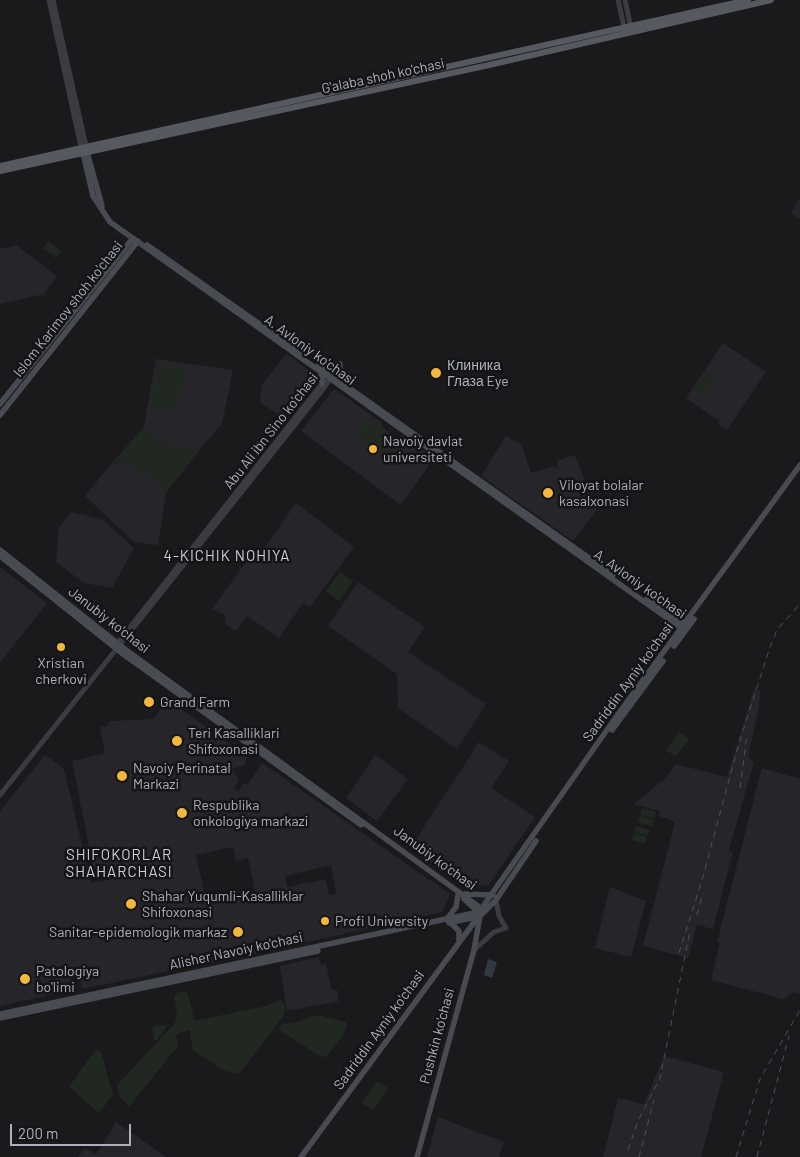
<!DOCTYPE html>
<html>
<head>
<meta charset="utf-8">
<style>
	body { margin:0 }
	#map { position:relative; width:800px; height:1157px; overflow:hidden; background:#1a1a1d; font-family:Barlow,sans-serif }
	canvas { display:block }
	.scale { position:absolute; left:10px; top:1124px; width:121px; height:22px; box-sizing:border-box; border:2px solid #adb1bc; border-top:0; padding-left:6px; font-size:15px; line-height:18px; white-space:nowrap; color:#adb1bc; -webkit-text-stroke:4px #151518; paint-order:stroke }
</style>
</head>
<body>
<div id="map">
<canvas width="800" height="1157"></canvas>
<div class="scale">200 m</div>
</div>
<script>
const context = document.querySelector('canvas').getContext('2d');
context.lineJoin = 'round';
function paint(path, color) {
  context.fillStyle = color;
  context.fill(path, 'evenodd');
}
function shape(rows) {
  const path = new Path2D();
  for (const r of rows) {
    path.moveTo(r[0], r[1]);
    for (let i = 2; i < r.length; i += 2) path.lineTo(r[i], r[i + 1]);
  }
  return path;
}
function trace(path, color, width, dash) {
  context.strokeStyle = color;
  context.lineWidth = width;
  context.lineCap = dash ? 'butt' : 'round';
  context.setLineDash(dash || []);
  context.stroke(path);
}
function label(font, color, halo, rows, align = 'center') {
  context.font = font + ' Barlow,sans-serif';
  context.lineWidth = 5;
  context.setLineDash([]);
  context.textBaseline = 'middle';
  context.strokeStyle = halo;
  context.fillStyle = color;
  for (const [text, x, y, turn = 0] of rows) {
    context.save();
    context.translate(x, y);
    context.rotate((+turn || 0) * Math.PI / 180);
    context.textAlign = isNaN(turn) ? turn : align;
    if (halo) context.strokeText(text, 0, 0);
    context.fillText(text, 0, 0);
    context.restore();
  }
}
const built = shape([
	[800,198,800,219,791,213],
	[16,245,57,276,44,294,0,304,0,249],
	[723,343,766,372,727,430,718,424,719,421,686,398],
	[286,354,315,375,283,418,260,402,261,386],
	[156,359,233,370,222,424,201,448,173,451,144,427],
	[334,389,381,422,382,427,399,439,402,435,434,458,401,505,301,431],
	[506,436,522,445,531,473,553,466,558,469,557,461,575,455,596,511,573,541,481,476],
	[127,462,154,478,166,493,158,545,134,542,85,496,111,464],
	[296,503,354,547,310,607,303,603,279,638,247,616,236,631,226,625,225,615,212,609,248,559,254,563],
	[71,512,102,519,134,548,112,588,84,583,56,562,59,528],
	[0,567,47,603,0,663],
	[358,582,425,627,408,652,486,704,457,749,398,708,397,674,328,626],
	[754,689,760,690,759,706,748,757,754,762,729,850,733,852,713,929,697,925,688,958,643,946,675,822,659,816,660,811,633,804,666,778,676,764,727,777],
	[168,700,247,756,245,765,232,769,239,779,234,789,238,792,244,783,247,785,262,763,450,894,442,912,268,951,82,989,79,976,71,978,73,990,0,1006,0,811,45,755,62,767,65,773,91,883,152,872,150,866,95,877,72,761,105,753,100,727,107,726,110,721,153,719],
	[233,847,236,861,248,858,256,894,207,904,196,855],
	[331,865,336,894,329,895,326,879,287,887,285,876],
	[479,742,509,761,491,788,535,817,488,886,464,884,411,847],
	[375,755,408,779,377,821,346,798],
	[762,768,800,779,800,994,794,992,783,999,711,980,720,943,717,942],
	[610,887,646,901,631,957,595,948],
	[319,957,321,965,326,964,332,990,337,990,339,1001,287,1011,280,966],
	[664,1056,724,1072,701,1157,603,1157,618,1098,644,1104],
	[438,1117,504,1142,499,1157,427,1157],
	[116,1122,166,1157,78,1157,85,1148,96,1155]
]);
const green = shape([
	[48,241,61,251,56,258,43,248],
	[158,364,185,369,178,412,151,407],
	[707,371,717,378,704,396,694,389],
	[368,417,399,441,386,457,355,434],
	[144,427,173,451,201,448,166,493,154,478,127,462,111,464],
	[340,572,353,581,339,601,326,591],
	[679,732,689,739,676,757,666,750],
	[642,808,656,812,654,819,640,815],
	[640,816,654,820,652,826,638,822],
	[636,826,649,830,648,836,634,832],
	[633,833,647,837,645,844,632,840],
	[187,991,194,1019,199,1020,266,1006,280,1000,284,1004,285,1014,239,1074,225,1071,193,1050,189,1030,178,1033,176,1036,178,1046,129,1107,120,1097,117,1085,175,1023,177,1015,174,996,177,993],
	[314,1016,322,1016,346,1022,347,1025,343,1036,326,1057,320,1056,279,1030,281,1024,294,1023],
	[169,1024,155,1042,152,1027],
	[96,1049,101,1052,113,1095,99,1113,69,1087],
	[377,1081,388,1088,373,1110,362,1103]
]);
const water = shape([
	[488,959,497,962,492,978,484,975]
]);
const tertiary = shape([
	[49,0,81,147],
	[53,0,86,146],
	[618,0,625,31],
	[625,0,631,28],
	[116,645,324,381],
	[0,795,244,489,324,388,335,370],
	[474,950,494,932,506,928,499,916,496,900]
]);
const secondary = shape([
	[86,148,102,206],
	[82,149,93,196,110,222,684,630],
	[147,245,305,356],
	[318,366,613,575],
	[324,370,333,369,340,364,340,382],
	[321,372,322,384],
	[0,404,133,238],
	[0,415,138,241],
	[0,550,126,650,478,906,480,916,474,950,417,1157],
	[0,556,123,654,361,825],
	[647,599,687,625],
	[674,646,694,619],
	[612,730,663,661],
	[465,894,493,895],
	[464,899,474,908,478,917],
	[447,919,456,907,458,895],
	[449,923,480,916,496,900,536,841],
	[451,923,459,931,459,942],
	[0,1014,479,912,616,717,800,465],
	[0,1018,318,951],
	[301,1157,478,917]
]);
const primary = shape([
	[0,166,748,0],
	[0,171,489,65,771,0]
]);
const rail = shape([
	[740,788,747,735],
	[697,915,703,893],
	[679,953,702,880,739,743,770,647,777,630,800,604],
	[628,1150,638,1121,660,1078,690,931],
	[639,1157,654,1100],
	[736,1157,760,1079,800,1010],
	[757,1157,789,1036]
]);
const markers = [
	[436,373,6,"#f3b83b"],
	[373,449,5,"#f3b83b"],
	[548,493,6,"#f3b83b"],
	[61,647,5,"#f3b83b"],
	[149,702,6,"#f3b83b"],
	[177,741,6,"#f3b83b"],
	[122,776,6,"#f3b83b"],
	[182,813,6,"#f3b83b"],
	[131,904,6,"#f3b83b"],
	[325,921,5,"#f3b83b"],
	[238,932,6,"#f3b83b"],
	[25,979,6,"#f3b83b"]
];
const streetNames = [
	["G'alaba shoh ko'chasi",383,76,-12],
	["Islom Karimov shoh ko'chasi",68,309,-52],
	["A. Avloniy ko'chasi",310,350,36],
	["Abu Ali ibn Sino ko'chasi",271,431,-52],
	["A. Avloniy ko'chasi",640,584,35],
	["Janubiy ko'chasi",109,620,38],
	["Sadriddin Ayniy ko'chasi",628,682,-54],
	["Janubiy ko'chasi",435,858,36],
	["Alisher Navoiy ko'chasi",236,951,-12],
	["Sadriddin Ayniy ko'chasi",379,1030,-54],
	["Pushkin ko'chasi",437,1036,-75]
];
const poiNames = [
	["Клиника",447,365],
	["Глаза Eye",447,381],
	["Navoiy davlat",383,441],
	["universiteti",383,457],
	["Viloyat bolalar",559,485],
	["kasalxonasi",559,501],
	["Xristian",61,663,"center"],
	["cherkovi",61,679,"center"],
	["Grand Farm",160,702],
	["Teri Kasalliklari",188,733],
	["Shifoxonasi",188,749],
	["Navoiy Perinatal",133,768],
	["Markazi",133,784],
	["Respublika",193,805],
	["onkologiya markazi",193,821],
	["Shahar Yuqumli-Kasalliklar",142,896],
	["Shifoxonasi",142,912],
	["Profi University",335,921],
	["Sanitar-epidemologik markaz",227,932,"right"],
	["Patologiya",36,971],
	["bo'limi",36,987]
];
const neighbourhoodNames = [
	["4-KICHIK NOHIYA",227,556],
	["SHIFOKORLAR",119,855],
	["SHAHARCHASI",119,872]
];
paint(built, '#26262a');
paint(green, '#202821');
paint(water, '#303941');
trace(tertiary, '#3b3c42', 5);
trace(secondary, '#494b52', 5.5);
trace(primary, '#575961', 6);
trace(rail, '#4e5057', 1, [6, 5]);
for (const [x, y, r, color] of markers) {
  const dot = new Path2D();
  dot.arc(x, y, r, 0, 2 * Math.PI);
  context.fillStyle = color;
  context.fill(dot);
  trace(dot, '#151518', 2);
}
label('14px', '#adb1bc', '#151518', streetNames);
label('14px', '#adb1bc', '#151518', poiNames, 'left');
context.letterSpacing = '1px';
label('15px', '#ced0d8', '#151518', neighbourhoodNames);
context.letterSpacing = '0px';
</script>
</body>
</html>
